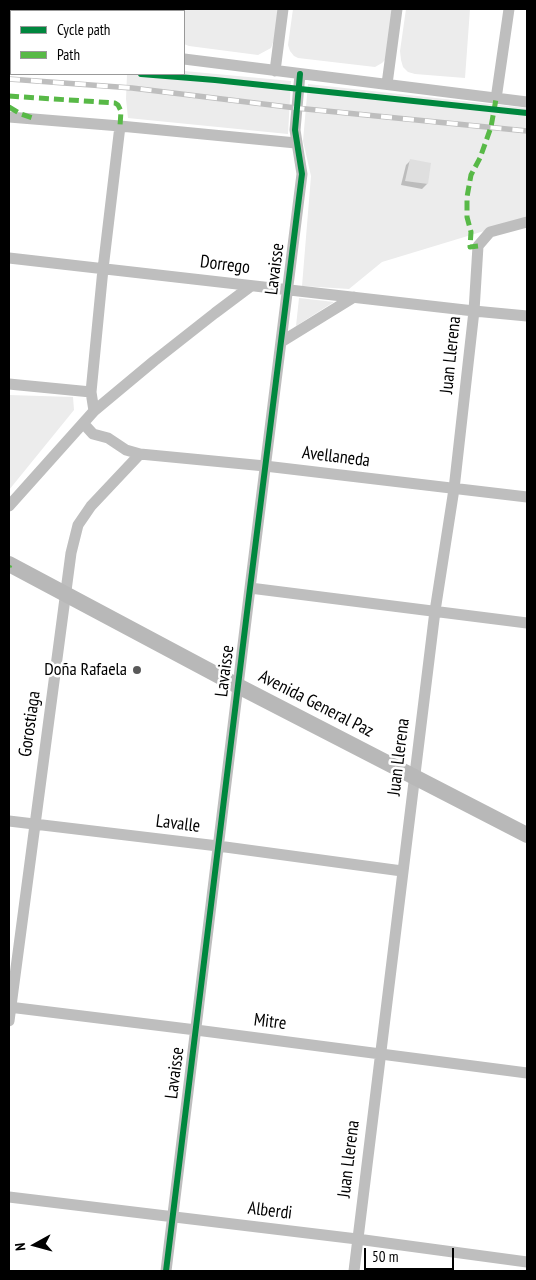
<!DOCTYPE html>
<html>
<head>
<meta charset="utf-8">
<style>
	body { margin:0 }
	#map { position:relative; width:536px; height:1280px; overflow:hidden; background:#fff; font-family:"PT Sans Narrow",sans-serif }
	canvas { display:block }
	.frame { position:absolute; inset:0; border:10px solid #000; pointer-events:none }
	.legend { position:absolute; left:10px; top:10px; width:175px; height:65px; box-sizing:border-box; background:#fff; border:1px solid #999; margin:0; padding:6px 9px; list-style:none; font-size:15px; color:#000 }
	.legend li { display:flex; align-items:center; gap:10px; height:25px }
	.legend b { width:25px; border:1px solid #999 }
	.north { position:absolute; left:10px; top:1220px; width:50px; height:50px; -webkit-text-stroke:4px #fff; paint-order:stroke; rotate:263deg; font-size:14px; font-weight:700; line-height:20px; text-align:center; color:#000 }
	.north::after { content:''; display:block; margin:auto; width:18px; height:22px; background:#000; clip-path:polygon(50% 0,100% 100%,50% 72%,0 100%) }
	.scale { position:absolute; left:364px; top:1248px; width:90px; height:22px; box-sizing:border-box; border:2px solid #000; border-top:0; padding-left:6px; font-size:15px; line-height:18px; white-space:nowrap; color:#000; -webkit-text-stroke:4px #fff; paint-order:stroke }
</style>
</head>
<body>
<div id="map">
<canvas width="536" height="1280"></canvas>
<div class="frame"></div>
<ul class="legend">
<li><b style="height:6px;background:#00873e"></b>Cycle path</li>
<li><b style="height:6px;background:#58b947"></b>Path</li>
</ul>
<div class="north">N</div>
<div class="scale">50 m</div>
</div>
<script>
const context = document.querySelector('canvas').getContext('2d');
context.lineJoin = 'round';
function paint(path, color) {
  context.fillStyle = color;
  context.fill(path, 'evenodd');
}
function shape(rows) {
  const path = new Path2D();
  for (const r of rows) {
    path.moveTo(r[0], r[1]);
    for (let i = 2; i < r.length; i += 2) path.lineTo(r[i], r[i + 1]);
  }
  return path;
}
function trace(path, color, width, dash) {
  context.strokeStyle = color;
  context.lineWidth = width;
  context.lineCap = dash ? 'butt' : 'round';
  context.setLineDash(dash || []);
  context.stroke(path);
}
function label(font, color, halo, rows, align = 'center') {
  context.font = font + ' "PT Sans Narrow",sans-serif';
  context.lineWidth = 5;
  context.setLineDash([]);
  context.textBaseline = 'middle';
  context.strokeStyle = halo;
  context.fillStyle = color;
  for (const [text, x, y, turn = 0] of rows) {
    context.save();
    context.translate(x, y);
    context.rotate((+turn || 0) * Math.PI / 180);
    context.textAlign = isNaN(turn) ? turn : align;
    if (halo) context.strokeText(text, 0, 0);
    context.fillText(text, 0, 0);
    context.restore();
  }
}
const green = shape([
	[179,9,278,9,274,40,271,48,258,55,189,46,184,44,184,11,178,11],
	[293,9,393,9,386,59,382,63,375,67,298,58,294,56,290,51,288,45],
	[406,9,470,9,465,78,415,74,408,72,403,67,401,60,400,51],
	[184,71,291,81,288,134,128,118,126,99,127,74,184,74],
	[308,84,527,108,527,218,382,262,349,289,302,286,311,176,303,141],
	[299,298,334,302,296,326],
	[9,395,73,397,74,410,9,490]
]);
const shadow = shape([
	[411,160,430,164,427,184,422,189,401,185,406,165]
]);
const building = shape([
	[410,159,431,163,428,184,405,181]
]);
const street = shape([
	[170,11,170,9],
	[9,46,11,46],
	[184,59,527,102],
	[275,71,283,9],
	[387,84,397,9],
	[496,99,509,9],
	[9,117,120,126,296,143],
	[9,258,474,311,527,316],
	[281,342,354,297],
	[9,384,91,392],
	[94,411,91,392,103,269,120,126],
	[83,423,93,434,108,438,126,450,140,454,265,466,527,497],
	[9,506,94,411,154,361,215,313,251,286],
	[250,588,527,623],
	[9,821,218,846,402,871],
	[9,1007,196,1030,527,1073],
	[9,1021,71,553,78,525,91,506,140,454],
	[9,1197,357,1239,527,1262],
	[166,1271,250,588,302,174,295,130,300,74],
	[354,1271,435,611,454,489,474,311,478,246,490,232,527,222]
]);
const secondary = shape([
	[9,564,238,686,527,835]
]);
const rail = shape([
	[9,79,132,88,296,108,527,131]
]);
const quiet = shape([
	[9,96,115,103,118,105,121,111,120,126],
	[9,107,21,114,36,119],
	[478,246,470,247,471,232,467,217,467,197,471,175,480,158,491,127,496,99],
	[9,567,10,565]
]);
const cycleway = shape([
	[141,74,215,80,527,113],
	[166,1271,250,588,302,174,295,130,300,74]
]);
const markers = [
	[137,670,5,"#595959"]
];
const streetNames = [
	["Dorrego",225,265,7],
	["Lavaisse",275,269,-83],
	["Juan Llerena",451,355,-84],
	["Avellaneda",336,457,7],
	["Lavaisse",225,671,-83],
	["Avenida General Paz",316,704,27],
	["Gorostiaga",30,724,-82],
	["Juan Llerena",399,757,-83],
	["Lavalle",178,824,7],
	["Mitre",270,1022,7],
	["Lavaisse",175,1073,-83],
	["Juan Llerena",349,1159,-83],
	["Alberdi",270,1211,7]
];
const poiNames = [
	["Doña Rafaela",127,670]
];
paint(green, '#ececec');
paint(shadow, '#0003');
paint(building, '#dfdfdf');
trace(street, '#bebebe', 11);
trace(secondary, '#b8b8b8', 16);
trace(rail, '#bebebe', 5.5);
trace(rail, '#fff', 4, [11]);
trace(quiet, '#58b947', 5, [10, 5]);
trace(cycleway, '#00873e', 6);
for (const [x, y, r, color] of markers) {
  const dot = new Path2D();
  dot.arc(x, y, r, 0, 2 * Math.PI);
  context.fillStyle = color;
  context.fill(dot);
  trace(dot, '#fff', 2);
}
label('18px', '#000', '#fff', streetNames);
label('18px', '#000', '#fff', poiNames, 'right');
</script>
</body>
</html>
